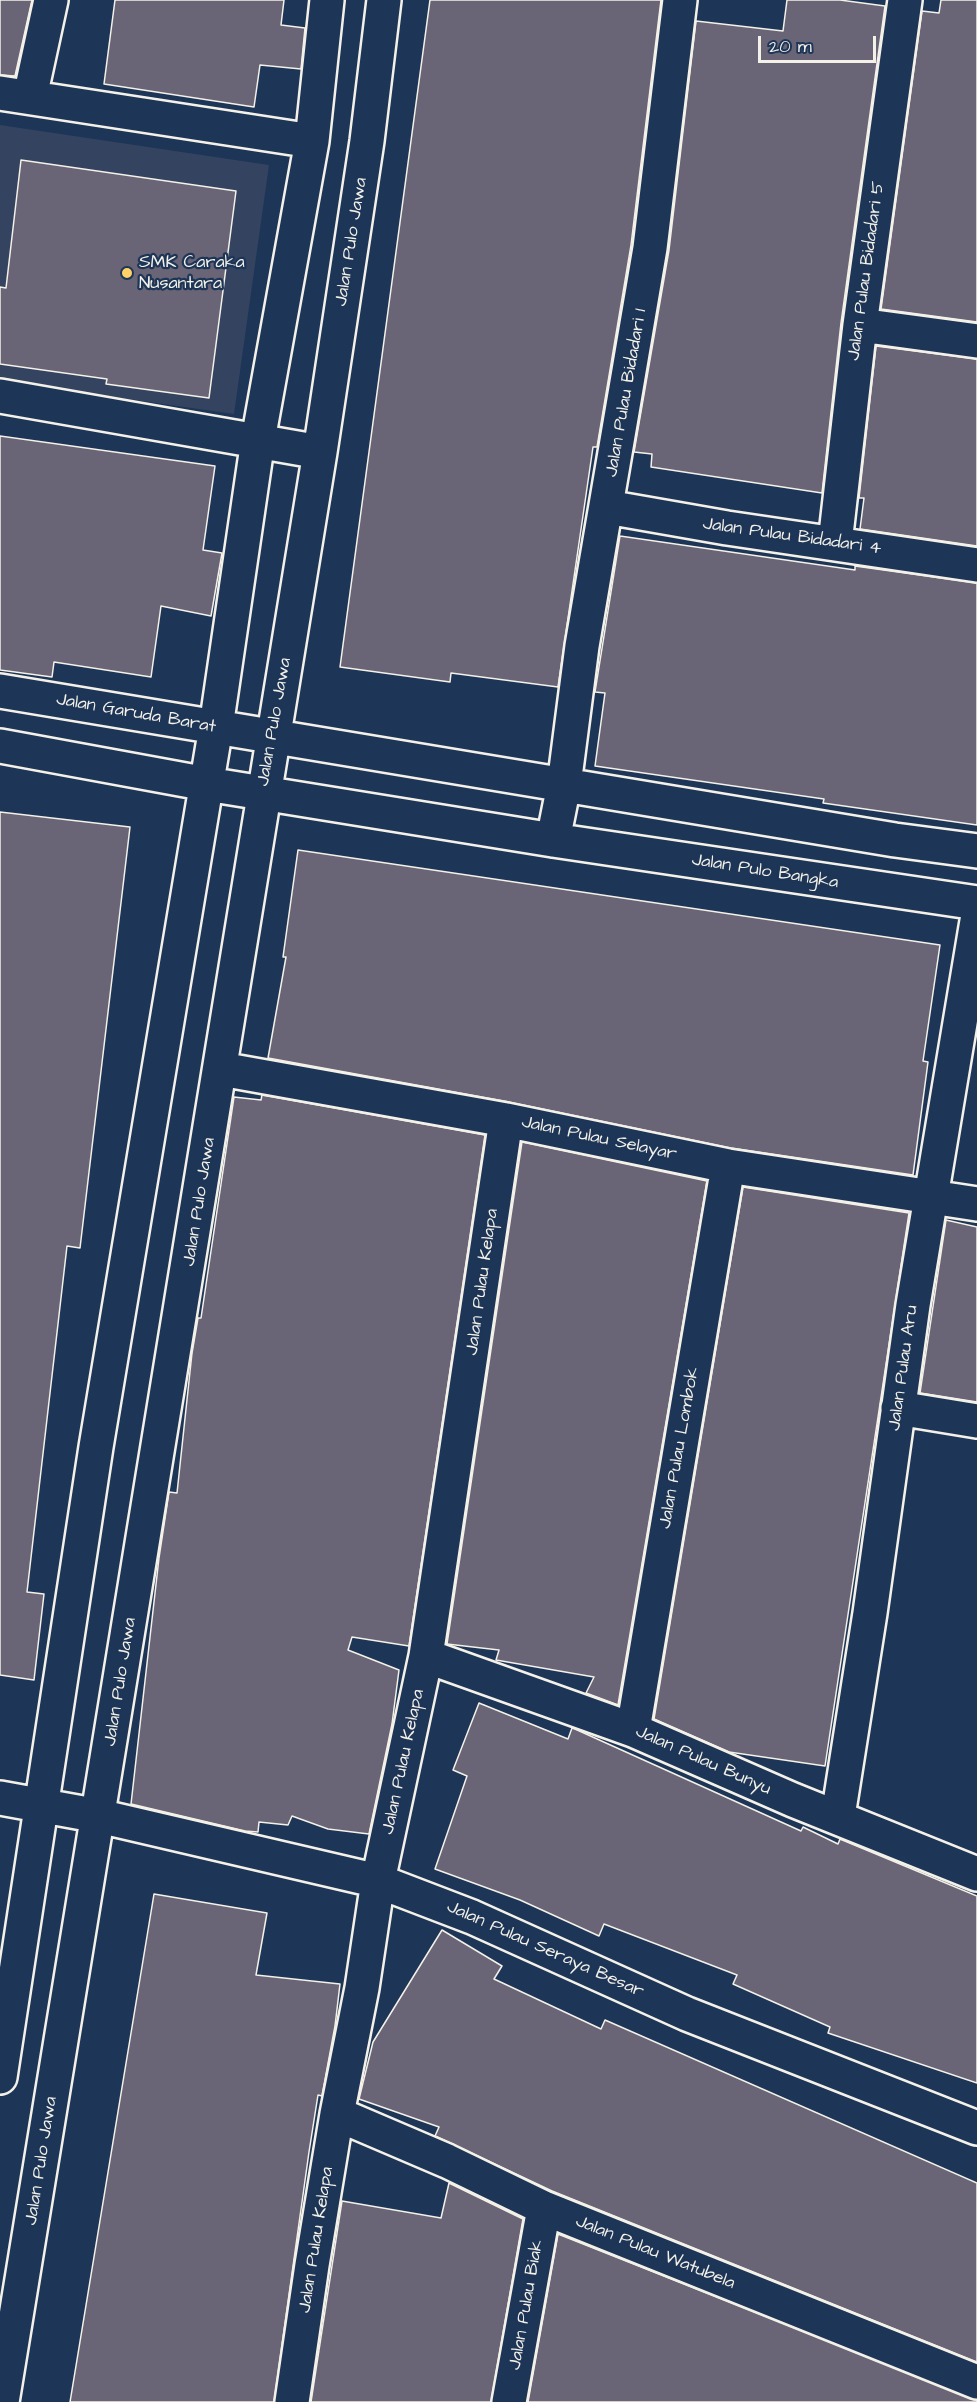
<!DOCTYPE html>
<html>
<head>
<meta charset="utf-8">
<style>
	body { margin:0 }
	#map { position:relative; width:977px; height:2402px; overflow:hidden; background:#1d3557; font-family:"Architects Daughter",sans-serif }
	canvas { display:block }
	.scale { position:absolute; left:758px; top:36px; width:118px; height:27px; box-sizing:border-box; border:3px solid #f4f1e8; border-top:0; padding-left:8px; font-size:18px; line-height:21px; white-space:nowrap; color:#f4f1e8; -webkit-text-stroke:4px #1d3557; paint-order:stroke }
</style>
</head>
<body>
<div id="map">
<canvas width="977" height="2402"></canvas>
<div class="scale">20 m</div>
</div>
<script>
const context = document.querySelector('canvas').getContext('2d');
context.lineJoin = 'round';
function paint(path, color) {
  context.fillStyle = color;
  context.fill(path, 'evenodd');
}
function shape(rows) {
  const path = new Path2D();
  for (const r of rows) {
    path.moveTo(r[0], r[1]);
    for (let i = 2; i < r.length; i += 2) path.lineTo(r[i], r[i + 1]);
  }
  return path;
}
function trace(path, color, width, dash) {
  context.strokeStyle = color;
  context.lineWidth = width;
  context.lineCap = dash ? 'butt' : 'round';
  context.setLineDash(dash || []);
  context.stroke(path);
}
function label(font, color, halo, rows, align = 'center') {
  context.font = font + ' "Architects Daughter",sans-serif';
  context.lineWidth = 4.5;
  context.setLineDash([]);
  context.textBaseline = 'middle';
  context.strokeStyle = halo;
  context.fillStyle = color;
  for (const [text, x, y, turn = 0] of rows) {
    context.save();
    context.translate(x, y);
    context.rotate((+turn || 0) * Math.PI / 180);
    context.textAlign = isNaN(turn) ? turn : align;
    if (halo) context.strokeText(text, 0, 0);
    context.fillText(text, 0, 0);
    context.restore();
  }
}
const built = shape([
	[0,125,269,165,234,414,0,381]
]);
const building = shape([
	[0,0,32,0,15,76,0,75,0,0],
	[115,0,284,0,281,25,305,28,301,69,260,65,254,107,104,84,115,0],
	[430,0,661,0,631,245,597,447,593,447,558,687,451,673,450,682,340,667,430,0],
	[787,0,840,0,885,6,841,323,822,493,651,467,652,454,634,452,669,250,696,21,783,31,787,0],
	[941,0,977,0,977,322,881,309,922,11,939,13,941,0],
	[21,160,236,191,209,398,106,384,107,379,0,364,0,287,6,288,21,160],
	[876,346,977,359,977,546,860,529,864,498,859,498,876,346],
	[0,436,215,466,203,550,222,553,211,616,161,606,151,677,54,662,52,677,0,670,0,436],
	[620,536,855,570,855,566,977,583,977,825,823,803,824,799,595,766,605,693,595,692,620,536],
	[0,812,130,827,80,1248,67,1246,27,1592,44,1594,34,1680,0,1675,0,812],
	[298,850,940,945,923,1061,928,1062,913,1175,731,1148,509,1102,268,1058,286,957,283,957,298,850],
	[262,1095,485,1135,409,1646,352,1637,348,1650,399,1670,392,1724,369,1834,328,1829,292,1816,288,1825,259,1822,258,1832,245,1831,131,1804,159,1558,169,1492,177,1493,192,1353,198,1318,201,1318,234,1097,261,1100,262,1095],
	[522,1142,707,1181,618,1705,586,1693,594,1677,496,1660,499,1650,447,1644,522,1142],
	[743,1187,909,1213,825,1766,729,1752,654,1719,743,1187],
	[946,1220,977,1227,977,1402,920,1393,946,1220],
	[479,1703,568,1739,572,1728,575,1729,801,1831,803,1827,838,1844,840,1839,977,1896,977,2083,828,2033,830,2027,733,1984,737,1975,604,1924,599,1936,520,1900,435,1869,467,1776,453,1770,479,1703],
	[154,1894,267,1913,256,1975,340,1984,335,2026,322,2096,318,2095,309,2152,274,2402,70,2402,154,1894],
	[442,1930,502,1966,494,1979,601,2029,605,2020,977,2183,977,2362,552,2191,435,2136,439,2127,359,2099,373,2042,442,1930],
	[449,2183,523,2219,491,2402,311,2402,342,2201,441,2218,449,2183],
	[558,2234,977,2400,977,2402,528,2402,558,2234]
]);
const minor = shape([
	[0,93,312,141],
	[30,97,51,0],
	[860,325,977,341],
	[0,396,320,452],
	[607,507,727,528,977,565],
	[835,543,860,325,905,0],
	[0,691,895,840,977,851],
	[0,746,207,784,553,840,977,903],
	[553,840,564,785,582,646,650,248,680,0],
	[221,1069,506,1120,728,1166,977,1204],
	[898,1408,977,1421],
	[426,1656,633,1730,793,1800,977,1874],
	[633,1730,728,1166],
	[0,1798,99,1816,378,1881,472,1917,687,2014,977,2128],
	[838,1816,870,1613,913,1305,977,921],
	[0,2077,96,1447,216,727,258,440,312,141,327,0],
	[337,2114,447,2161,544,2208,977,2382],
	[2,2402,320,452,367,141,384,0],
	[292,2402,312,2265,337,2114,362,1988,378,1881,426,1656,506,1120],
	[509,2402,544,2208]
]);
const markers = [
	[127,273,6,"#ffd166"]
];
const streetNames = [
	["Jalan Pulo Jawa",352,242,-81],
	["Jalan Pulau Bidadari 5",867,271,-82],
	["Jalan Pulau Bidadari 1",627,393,-80],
	["Jalan Pulau Bidadari 4",792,537,8],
	["Jalan Garuda Barat",136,714,10],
	["Jalan Pulo Jawa",275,722,-80],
	["Jalan Pulo Bangka",765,872,9],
	["Jalan Pulau Selayar",599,1139,12],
	["Jalan Pulo Jawa",200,1202,-81],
	["Jalan Pulau Kelapa",483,1282,-82],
	["Jalan Pulau Aru",904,1368,-82],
	["Jalan Pulau Lombok",680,1448,-80],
	["Jalan Pulo Jawa",121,1682,-81],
	["Jalan Pulau Bunyu",703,1761,24],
	["Jalan Pulau Kelapa",404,1762,-78],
	["Jalan Pulau Seraya Besar",545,1950,24],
	["Jalan Pulo Jawa",42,2161,-81],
	["Jalan Pulau Kelapa",317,2240,-81],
	["Jalan Pulau Watubela",655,2253,22],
	["Jalan Pulau Biak",527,2305,-80]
];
const poiNames = [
	["SMK Caraka",139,263],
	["Nusantara",139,284]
];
paint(built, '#344360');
paint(building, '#696476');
trace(building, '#f4f1e8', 1.5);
trace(minor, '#f4f1e8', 38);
trace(minor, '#1d3557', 33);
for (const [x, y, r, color] of markers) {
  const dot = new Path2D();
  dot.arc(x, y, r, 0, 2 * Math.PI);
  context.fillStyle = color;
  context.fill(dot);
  trace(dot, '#1d3557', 2);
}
label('18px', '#f4f1e8', '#1d3557', streetNames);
label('18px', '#f4f1e8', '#1d3557', poiNames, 'left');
</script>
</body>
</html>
